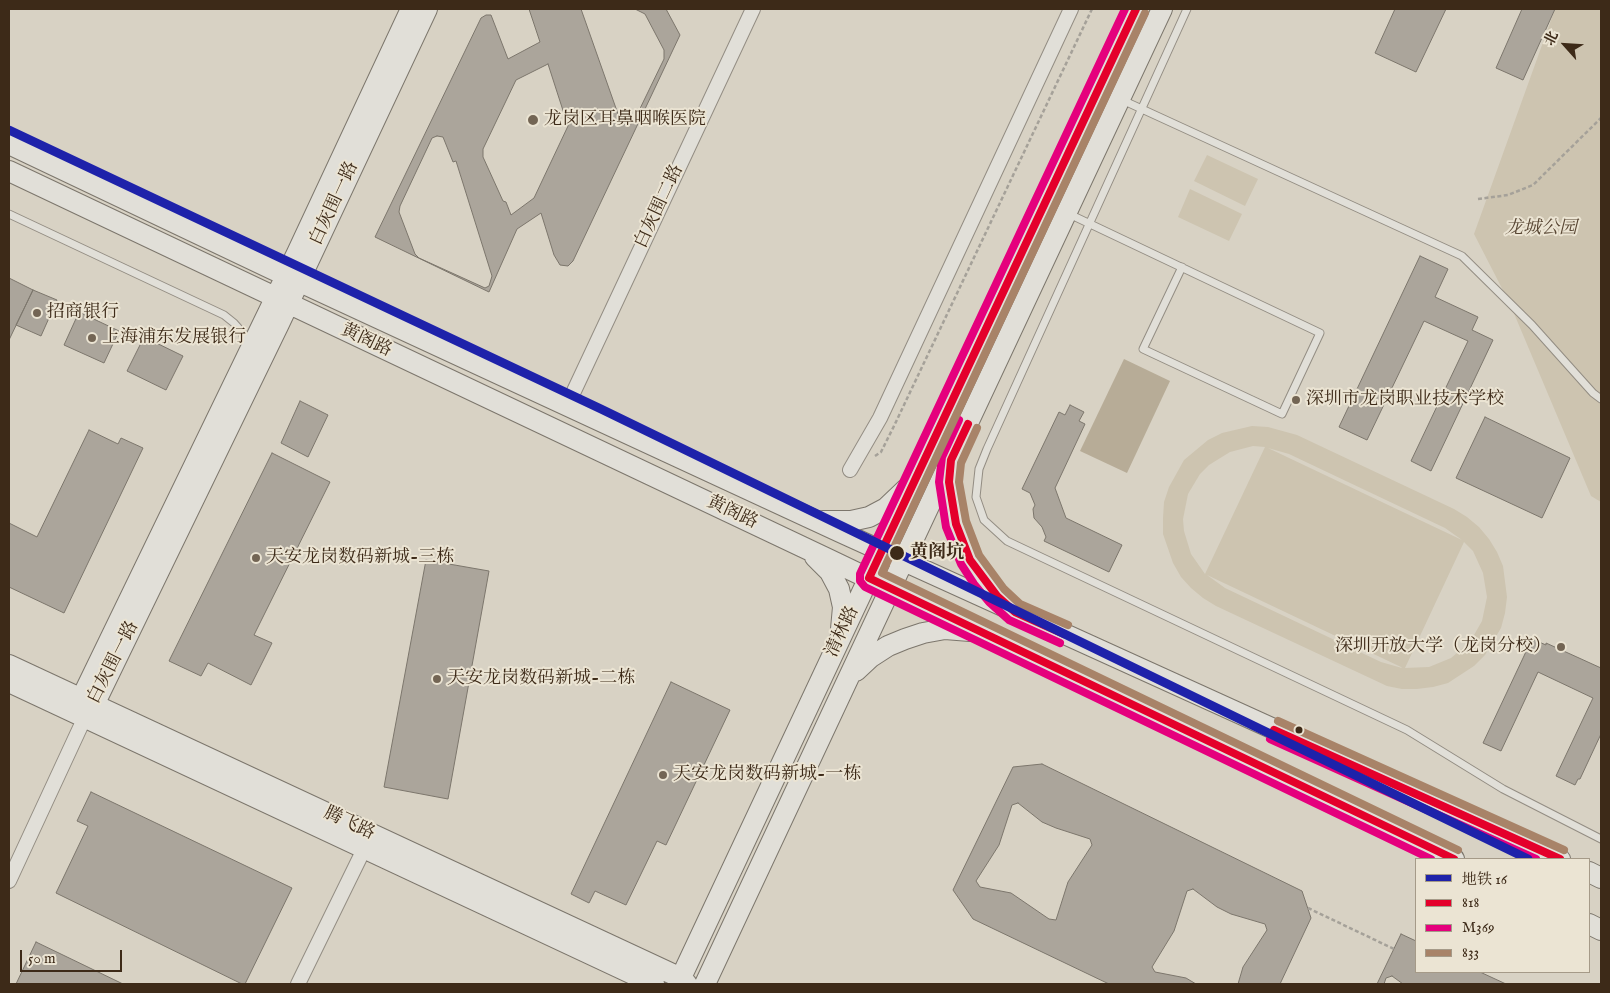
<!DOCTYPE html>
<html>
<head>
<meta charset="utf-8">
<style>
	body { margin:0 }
	#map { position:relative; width:1610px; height:993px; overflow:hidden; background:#d8d2c4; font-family:"IM FELL English","Noto Serif SC",serif }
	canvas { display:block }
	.frame { position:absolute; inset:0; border:10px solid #3d2a18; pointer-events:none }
	.legend { position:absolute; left:1415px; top:858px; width:175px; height:115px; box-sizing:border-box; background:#ebe4d3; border:1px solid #a59a88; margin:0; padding:6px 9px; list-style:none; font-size:15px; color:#3d2a18 }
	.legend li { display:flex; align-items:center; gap:10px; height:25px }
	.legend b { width:25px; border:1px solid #a59a88 }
	.north { position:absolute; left:1540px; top:20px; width:50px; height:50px; -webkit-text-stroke:4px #ebe4d3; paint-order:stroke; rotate:296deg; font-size:14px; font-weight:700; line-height:20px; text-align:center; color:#3d2a18 }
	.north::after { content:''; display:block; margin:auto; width:18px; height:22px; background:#3d2a18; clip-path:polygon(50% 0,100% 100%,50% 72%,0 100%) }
	.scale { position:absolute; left:20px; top:950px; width:102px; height:22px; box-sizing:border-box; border:2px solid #3d2a18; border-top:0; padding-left:6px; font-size:15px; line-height:18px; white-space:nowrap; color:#3d2a18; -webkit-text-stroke:4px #ebe4d3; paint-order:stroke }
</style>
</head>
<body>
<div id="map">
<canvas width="1610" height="993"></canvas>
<div class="frame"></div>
<ul class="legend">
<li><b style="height:6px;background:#1e22aa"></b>地铁 16</li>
<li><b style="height:6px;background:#e4002b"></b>818</li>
<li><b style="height:6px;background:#e5007d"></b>M369</li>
<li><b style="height:6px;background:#a88368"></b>833</li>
</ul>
<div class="north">北</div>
<div class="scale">50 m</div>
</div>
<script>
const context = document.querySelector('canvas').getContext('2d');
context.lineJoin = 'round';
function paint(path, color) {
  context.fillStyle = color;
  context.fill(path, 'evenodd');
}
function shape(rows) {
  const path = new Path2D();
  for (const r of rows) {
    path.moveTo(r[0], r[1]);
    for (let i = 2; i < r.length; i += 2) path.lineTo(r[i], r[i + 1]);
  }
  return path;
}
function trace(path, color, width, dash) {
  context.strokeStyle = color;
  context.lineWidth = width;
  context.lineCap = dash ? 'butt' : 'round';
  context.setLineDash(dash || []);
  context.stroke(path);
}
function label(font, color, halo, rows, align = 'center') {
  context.font = font + ' "IM FELL English","Noto Serif SC",serif';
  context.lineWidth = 4;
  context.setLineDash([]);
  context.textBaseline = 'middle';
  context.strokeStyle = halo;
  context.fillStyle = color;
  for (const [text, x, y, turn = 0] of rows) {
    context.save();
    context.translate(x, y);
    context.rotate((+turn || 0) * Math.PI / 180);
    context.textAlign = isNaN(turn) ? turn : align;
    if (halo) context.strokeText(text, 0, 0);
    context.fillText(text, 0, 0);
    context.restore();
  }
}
const green = shape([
	[1555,9,1601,9,1601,502,1591,496,1510,304,1474,234],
	[1207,155,1258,179,1245,206,1194,181],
	[1190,189,1242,214,1229,241,1178,217],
	[1252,426,1268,427,1297,435,1454,509,1467,517,1479,527,1489,539,1497,552,1503,566,1507,597,1505,613,1501,628,1485,655,1474,666,1448,683,1433,687,1417,689,1402,689,1387,686,1216,606,1203,598,1191,588,1181,577,1173,563,1163,534,1163,518,1164,502,1169,487,1184,460,1208,440,1222,433],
	[1253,446,1265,447,1205,574,1191,554,1184,531,1183,519,1188,494,1200,474,1209,465,1230,452],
	[1268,448,1289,454,1445,528,1462,540],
	[1464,542,1473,551,1483,573,1487,597,1482,621,1470,642,1451,658,1429,667,1405,668],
	[1207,575,1401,667,1402,668,1381,662,1225,588]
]);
const water = shape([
	[1124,359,1170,381,1127,473,1080,451]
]);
const building = shape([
	[529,9,666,9,680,35,573,261,568,266,560,265,554,255,541,213,517,229,489,292,375,237,481,18,486,15,491,15,508,59,540,42,529,9],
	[548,64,568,126,534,198,511,215,506,202,503,201,483,157,483,149,516,80,548,64],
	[581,9,635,9,645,14,664,50,664,59,633,123,628,125,622,123,618,114,581,9],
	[1395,9,1446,9,1416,72,1375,53,1395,9],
	[1522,9,1555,9,1523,80,1496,68,1522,9],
	[437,136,443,137,453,162,456,161,492,276,489,286,485,288,419,258,415,254,399,212,400,206,432,138,437,136],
	[1420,256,1448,269,1435,297,1478,317,1472,330,1493,340,1431,471,1411,461,1468,341,1424,321,1367,440,1339,427,1420,256],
	[9,278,33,290,9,340,9,278],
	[33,290,57,300,41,336,16,325,33,290],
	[79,312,119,331,104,363,64,345,79,312],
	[144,337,183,356,166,390,127,371,144,337],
	[300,401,328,415,308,457,281,443,300,401],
	[1070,405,1084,412,1079,421,1085,424,1055,488,1066,518,1122,545,1109,572,1044,541,1046,537,1042,527,1034,518,1033,509,1035,505,1030,493,1022,489,1059,412,1065,415,1070,405],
	[1485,417,1570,458,1542,518,1456,478,1485,417],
	[89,430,118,444,121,438,143,448,64,613,9,587,9,523,37,537,89,430],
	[272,453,330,482,254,635,272,643,251,685,208,663,201,676,169,661,272,453],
	[426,560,489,571,448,799,384,787,426,560],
	[1532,639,1546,645,1546,643,1601,668,1601,734,1580,779,1578,779,1575,785,1556,776,1593,698,1538,672,1501,751,1483,743,1532,639],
	[671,682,730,710,666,845,657,841,626,905,595,891,589,903,571,894,671,682],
	[1042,764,1302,891,1311,918,1280,984,1109,984,973,919,953,890,1013,767,1042,764],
	[91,792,292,888,245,984,242,984,56,893,88,826,77,821,91,792],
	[1018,803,1042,822,1056,828,1090,839,1092,845,1068,882,1056,920,1049,919,1011,893,980,887,976,881,999,845,1012,805,1018,803],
	[1193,889,1217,907,1231,914,1265,924,1267,930,1243,967,1238,984,1196,984,1186,978,1155,972,1152,967,1174,931,1187,891,1193,889],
	[1401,934,1416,941,1416,972,1480,972,1506,984,1377,984,1401,934],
	[36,942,123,984,16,984,36,942],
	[1392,976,1403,984,1384,984,1386,978,1392,976]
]);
const path = shape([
	[1478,199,1508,195,1533,185,1601,118],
	[875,456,881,452,894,426,1092,9],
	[1308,908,1394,949]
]);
const lane = shape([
	[1187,9,987,449,979,469,976,497,984,520,1007,541,1407,730,1503,789,1601,839],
	[1120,99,1462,256,1532,325,1593,393,1601,399],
	[1067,213,1320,333,1282,414,1143,349,1182,267],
	[9,214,224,315,234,323,242,332,246,346]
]);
const street = shape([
	[567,406,753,9],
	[850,470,880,418,1071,9],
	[9,881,85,717],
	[298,984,368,841]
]);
const secondary = shape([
	[9,144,272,269,840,532,1560,859],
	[9,171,828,559,1454,859],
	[950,467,949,482,952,505,956,524,963,543,970,560,982,578,1004,602],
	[823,521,851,521,869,517,886,508,906,489],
	[815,557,830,572,839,589,843,607,841,629],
	[9,665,681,978,687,984],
	[856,671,871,657,888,646,905,639,923,633,945,629,970,631],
	[9,682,654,984],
	[85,717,94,705,279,324,427,9],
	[85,717,81,708,81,699,297,253,411,9],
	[1589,872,1601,878],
	[1589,924,1601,930],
	[678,984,1136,9],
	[705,984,1162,9]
]);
const bus1 = shape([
	[1136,9,869,578,1454,859],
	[968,424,951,460,949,482,956,524,970,560,997,596,1015,612,1064,634],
	[1274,730,1560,859]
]);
const bus2 = shape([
	[1125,9,860,574,860,581,865,587,1431,859],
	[959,420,942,457,939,482,946,527,961,564,974,584,989,602,1009,620,1060,643],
	[1270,739,1536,859]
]);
const bus3 = shape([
	[1145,13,882,573,1458,850],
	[977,428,961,463,959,482,966,521,979,555,1004,589,1020,604,1068,625],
	[1278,721,1564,850]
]);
const metro1 = shape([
	[9,130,601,409,1528,859]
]);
const markers = [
	[533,120,6,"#736554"],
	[37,313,5,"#736554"],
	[92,338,5,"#736554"],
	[1296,400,5,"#736554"],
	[897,553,8,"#3d2a18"],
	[256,558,5,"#736554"],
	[1561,647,5,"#736554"],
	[437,679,5,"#736554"],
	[1299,730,4.5,"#3d2a18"],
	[663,775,5,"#736554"]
];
const poiNames = [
	["龙岗区耳鼻咽喉医院",544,120],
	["招商银行",47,313],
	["上海浦东发展银行",102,338],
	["深圳市龙岗职业技术学校",1306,400],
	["天安龙岗数码新城-三栋",266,558],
	["深圳开放大学（龙岗分校）",1551,647,"right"],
	["天安龙岗数码新城-二栋",447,679],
	["天安龙岗数码新城-一栋",673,775]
];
const streetNames = [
	["白灰围一路",335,204,-65],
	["白灰围二路",660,207,-65],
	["黄阁路",366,341,25],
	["黄阁路",732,513,25],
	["清林路",843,632,-65],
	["白灰围一路",114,663,-63],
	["腾飞路",349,824,25]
];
const parkNames = [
	["龙城公园",1541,229]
];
const stopNames = [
	["黄阁坑",910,553]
];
paint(green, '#cdc4b0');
paint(water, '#b7ac97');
paint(building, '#aba59b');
trace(building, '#7c766c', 1);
trace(lane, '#938d83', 9);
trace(street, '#938d83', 16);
trace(secondary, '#7c766c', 22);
trace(path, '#a5a199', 2.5, [4, 2.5]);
trace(lane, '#e1dfd8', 7);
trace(street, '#e1dfd8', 14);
trace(secondary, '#e1dfd8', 20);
trace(bus1, '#e4002b', 8);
trace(bus2, '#e5007d', 8);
trace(bus3, '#a88368', 8);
trace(metro1, '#1e22aa', 9);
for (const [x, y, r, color] of markers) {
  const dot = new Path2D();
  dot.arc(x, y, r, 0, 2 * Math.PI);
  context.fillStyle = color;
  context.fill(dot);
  trace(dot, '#ebe4d3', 2);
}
label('18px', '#3d2a18', '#ebe4d3', poiNames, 'left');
label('18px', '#3d2a18', '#ebe4d3', streetNames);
label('italic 18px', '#584633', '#ebe4d3', parkNames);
label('bold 18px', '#3d2a18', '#ebe4d3', stopNames, 'left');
</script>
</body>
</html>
